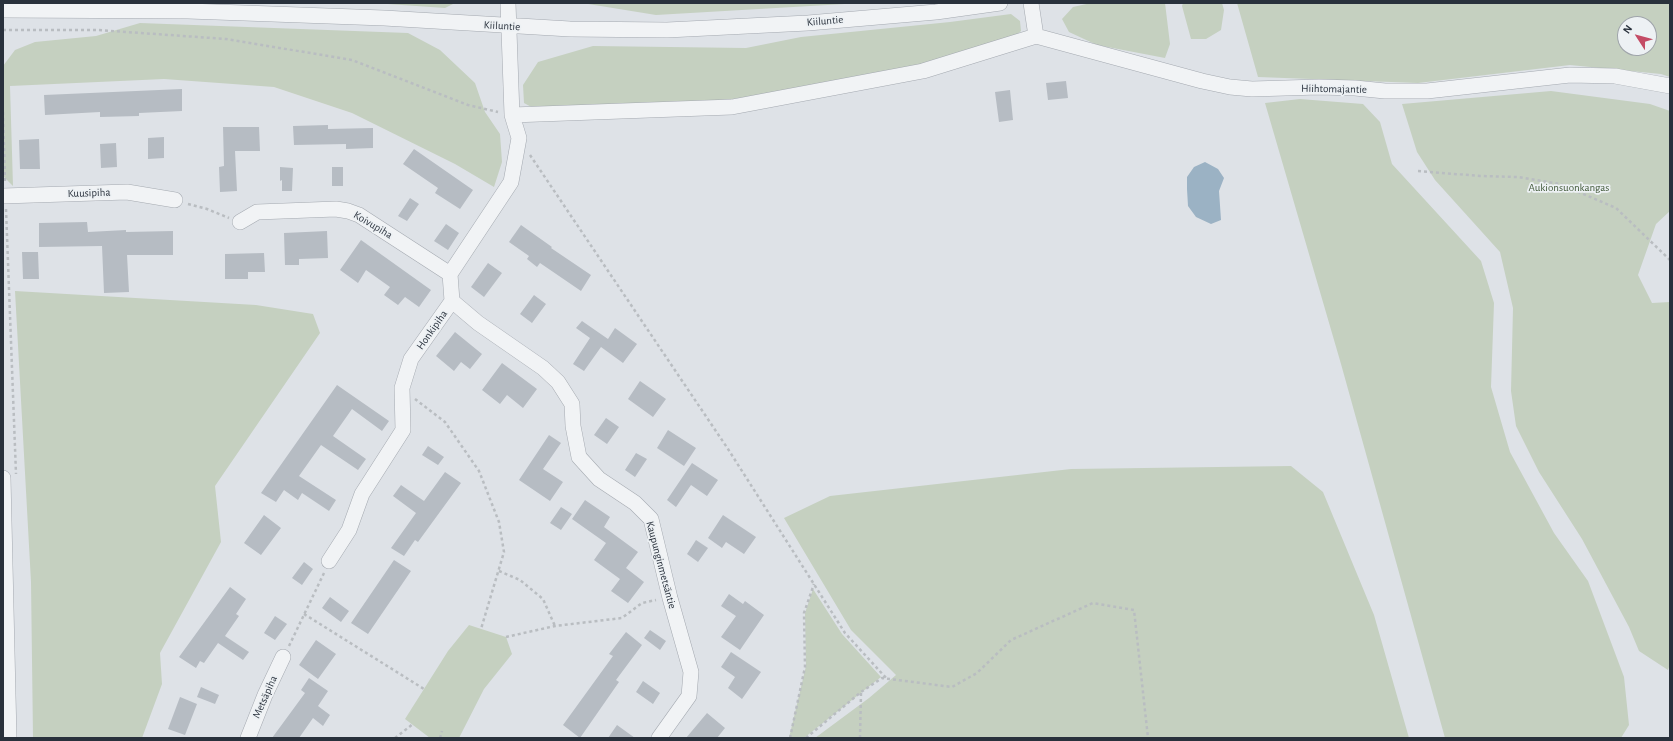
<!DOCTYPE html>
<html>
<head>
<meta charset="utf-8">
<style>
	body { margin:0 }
	#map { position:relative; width:1673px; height:741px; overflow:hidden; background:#dee2e7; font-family:"Alegreya Sans",sans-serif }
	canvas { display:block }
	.frame { position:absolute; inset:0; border:4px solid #29313c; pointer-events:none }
	.north { position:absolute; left:1617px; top:16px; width:40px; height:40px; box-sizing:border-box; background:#edf1f4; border:1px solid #9fa4aa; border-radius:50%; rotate:306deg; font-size:11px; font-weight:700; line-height:16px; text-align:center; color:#29313c }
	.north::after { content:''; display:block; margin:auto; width:14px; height:18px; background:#c44b65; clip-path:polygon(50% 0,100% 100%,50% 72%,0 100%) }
</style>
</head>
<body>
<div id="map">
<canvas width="1673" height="741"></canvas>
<div class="frame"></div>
<div class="north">N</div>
</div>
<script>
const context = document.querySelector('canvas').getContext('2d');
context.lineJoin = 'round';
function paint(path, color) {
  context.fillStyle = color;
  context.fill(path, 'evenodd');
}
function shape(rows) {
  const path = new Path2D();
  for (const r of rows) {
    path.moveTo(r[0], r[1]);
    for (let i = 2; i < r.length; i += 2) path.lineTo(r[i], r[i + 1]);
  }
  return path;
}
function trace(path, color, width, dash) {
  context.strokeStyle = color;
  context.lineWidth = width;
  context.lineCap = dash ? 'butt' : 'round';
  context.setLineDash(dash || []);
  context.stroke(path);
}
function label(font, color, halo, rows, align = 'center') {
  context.font = font + ' "Alegreya Sans",sans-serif';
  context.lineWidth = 3.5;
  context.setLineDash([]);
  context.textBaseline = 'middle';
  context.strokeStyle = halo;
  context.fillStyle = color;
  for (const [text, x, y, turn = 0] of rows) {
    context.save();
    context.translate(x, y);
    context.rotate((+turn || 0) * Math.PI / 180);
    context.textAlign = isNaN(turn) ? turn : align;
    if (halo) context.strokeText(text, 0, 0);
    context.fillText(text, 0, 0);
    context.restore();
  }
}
const green = shape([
	[373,3,455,3,445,8],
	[582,3,862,3,656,15],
	[1091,3,1165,3,1170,44,1165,58,1097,45,1069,32,1062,19,1073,7],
	[1183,3,1222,3,1224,10,1221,30,1206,39,1191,39,1182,6],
	[1237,3,1670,3,1670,77,1661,74,1570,65,1418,83,1258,77],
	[1625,24,1649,24,1649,48,1625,48],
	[1011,14,1020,21,1021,31,1013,38,926,65,773,95,701,102,535,109,524,103,523,85,538,62,593,46,746,48,801,37,950,22],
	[140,23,408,33,440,50,475,83,485,112,500,134,502,162,494,187,455,164,352,113,274,87,164,79,10,86,13,186,4,177,3,66,15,50,35,42,96,36],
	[1551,91,1650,104,1670,111,1670,211,1656,224,1638,275,1652,303,1670,302,1670,664,1668,670,1639,651,1629,627,1582,539,1539,472,1516,426,1511,391,1513,308,1500,252,1435,180,1417,152,1402,104],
	[1300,99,1363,104,1380,122,1392,164,1481,261,1494,303,1491,387,1510,452,1554,533,1588,581,1624,677,1629,725,1621,738,1445,738,1341,364,1265,103],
	[15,291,256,305,313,314,320,333,215,486,221,542,160,653,162,684,142,738,33,738,31,582],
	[1291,466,1323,492,1374,615,1409,738,815,738,869,698,896,675,851,630,784,518,830,496,1071,469],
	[813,589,842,634,881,677,804,738,789,738,806,666,805,613],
	[469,625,506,637,512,654,484,689,459,738,430,738,405,719,448,651]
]);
const water = shape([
	[1205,162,1218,169,1224,178,1219,191,1221,220,1211,224,1196,217,1188,206,1187,189,1187,177,1194,167]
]);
const building = shape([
	[1066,81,1068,98,1048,100,1046,83],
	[182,89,182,111,139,113,139,116,100,117,100,112,45,115,44,95],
	[1010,90,1013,120,999,122,995,92],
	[328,125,328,129,373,128,373,148,346,149,346,144,294,145,293,126],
	[223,127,259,127,260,151,235,151,237,191,220,192,219,167,224,166],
	[164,137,164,158,148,159,148,138],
	[39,139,40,169,20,169,19,140],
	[116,143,117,167,101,168,100,144],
	[414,149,473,190,460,209,435,193,438,188,403,164],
	[280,167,293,168,292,191,282,191,282,180,280,181],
	[332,167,343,167,343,186,332,186],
	[410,198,419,204,407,221,398,216],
	[87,222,88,232,126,230,126,232,173,231,173,255,127,255,129,292,104,293,102,246,39,247,39,223],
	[446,224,459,233,448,250,434,241],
	[521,225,552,247,551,248,591,275,581,291,540,263,537,267,527,259,529,256,509,242],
	[327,231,328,258,299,259,299,265,285,265,284,233],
	[361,240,431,290,419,307,405,297,398,305,384,295,390,287,366,270,358,283,340,270],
	[22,252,38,252,39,279,23,279],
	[264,253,265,272,248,272,248,279,225,279,225,254],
	[488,263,502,273,484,297,471,287],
	[534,295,546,304,532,323,520,314],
	[582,321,608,339,615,328,637,344,623,363,601,347,584,371,573,364,590,338,576,328],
	[455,332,482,354,470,369,461,362,454,371,436,356],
	[502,363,537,389,523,408,507,395,500,404,482,390],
	[640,381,666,399,653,417,628,399],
	[337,385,389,421,382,431,352,409,333,436,366,459,358,470,321,445,299,476,336,500,329,511,302,493,298,500,284,490,276,502,261,493],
	[606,418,619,427,607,444,594,435],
	[668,430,696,448,684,466,657,448],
	[549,435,561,443,543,469,563,482,550,501,519,480],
	[428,446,444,457,438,465,422,455],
	[636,453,647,459,635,477,625,470],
	[692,463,718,480,707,496,691,485,676,507,667,500],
	[445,472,461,483,418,542,415,540,404,556,391,548,416,513,393,496,401,485,424,501],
	[585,500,610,517,604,527,638,552,626,568,644,582,628,603,611,591,620,579,594,560,606,543,572,519],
	[561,507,572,514,561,530,550,523],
	[264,515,281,528,261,555,244,543],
	[723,515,756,537,744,554,726,542,722,548,708,538],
	[696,540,708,548,698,562,687,554],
	[394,560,411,571,368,634,351,623],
	[304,562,313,569,302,585,292,578],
	[230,587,246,599,236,614,239,616,225,636,249,652,243,660,218,643,204,663,200,661,196,668,179,657],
	[729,594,743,604,745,601,764,615,740,650,721,637,736,616,721,606],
	[330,597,349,611,341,622,322,608],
	[275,616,287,624,275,640,264,633],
	[650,630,666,641,660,650,644,638],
	[626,632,642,645,616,680,619,682,580,738,563,725,613,656,609,654],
	[316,640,336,654,318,679,299,665],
	[731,652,761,672,742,699,728,688,735,677,721,667],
	[309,678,328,691,318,706,330,715,323,726,313,718,299,738,272,738,305,693,301,690],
	[643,681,660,693,653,704,636,692],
	[201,687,219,695,215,704,197,697],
	[180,697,197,704,185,735,168,729],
	[707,713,725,728,717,738,686,738],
	[617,725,635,738,608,738]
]);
const path = shape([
	[3,30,98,30,226,39,352,60,468,105,498,112],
	[3,112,5,182],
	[530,155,728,449,845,633,887,679],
	[1418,171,1480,176,1518,177,1560,184,1616,208,1670,260],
	[188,204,207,209,229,218],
	[6,209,16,474],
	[415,399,445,422,479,471,499,522,504,552,481,629],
	[499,571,520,580,543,599,555,626],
	[304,614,424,689],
	[506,637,555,626,622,618,642,603,656,600],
	[289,646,324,573],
	[395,738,413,724],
	[440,738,442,731],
	[790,738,805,667,804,613,814,584],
	[806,738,861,692,882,678,952,687,977,673,1011,640,1093,603,1134,610,1148,738],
	[860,738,861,693]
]);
const minor = shape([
	[1031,3,1036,36,1202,81,1230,87,1252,89,1319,87,1355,88,1385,91,1427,91,1570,75,1615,76,1670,86],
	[3,10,188,11,384,18,570,29,667,30,808,23,936,12,1000,3],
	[512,115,732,107,923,71,1036,36],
	[3,196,127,192,175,200],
	[240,222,257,212,336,209,348,211,359,215,450,274],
	[452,301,478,323,543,368,558,382,572,404,573,426,579,457,599,479,635,503,651,519,670,598,691,672,689,696,659,738],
	[3,478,9,738],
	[329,561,349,530,362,494,403,430,402,388,411,359,452,301,450,274,511,182,519,138,512,115,508,3],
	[248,738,265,695,283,657]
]);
const streetNames = [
	["Kiiluntie",825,21,-5],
	["Kiiluntie",502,26,3],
	["Hiihtomajantie",1334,89,1],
	["Kuusipiha",89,193,-2],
	["Koivupiha",373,225,31],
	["Honkipiha",432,330,-55],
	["Kaupunginmetsäntie",661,565,75],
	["Metsäpiha",265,697,-66]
];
const parkNames = [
	["Aukionsuonkangas",1569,188]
];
paint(green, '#c5d0c0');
paint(water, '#9bb2c4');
paint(building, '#b6bcc3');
trace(minor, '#a4a9b0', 16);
trace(path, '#b9bdc1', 2.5, [3, 3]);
trace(minor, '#f1f3f5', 15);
label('11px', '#29313c', '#edf1f4', streetNames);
label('11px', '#3f5737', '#edf1f4', parkNames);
</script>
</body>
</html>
